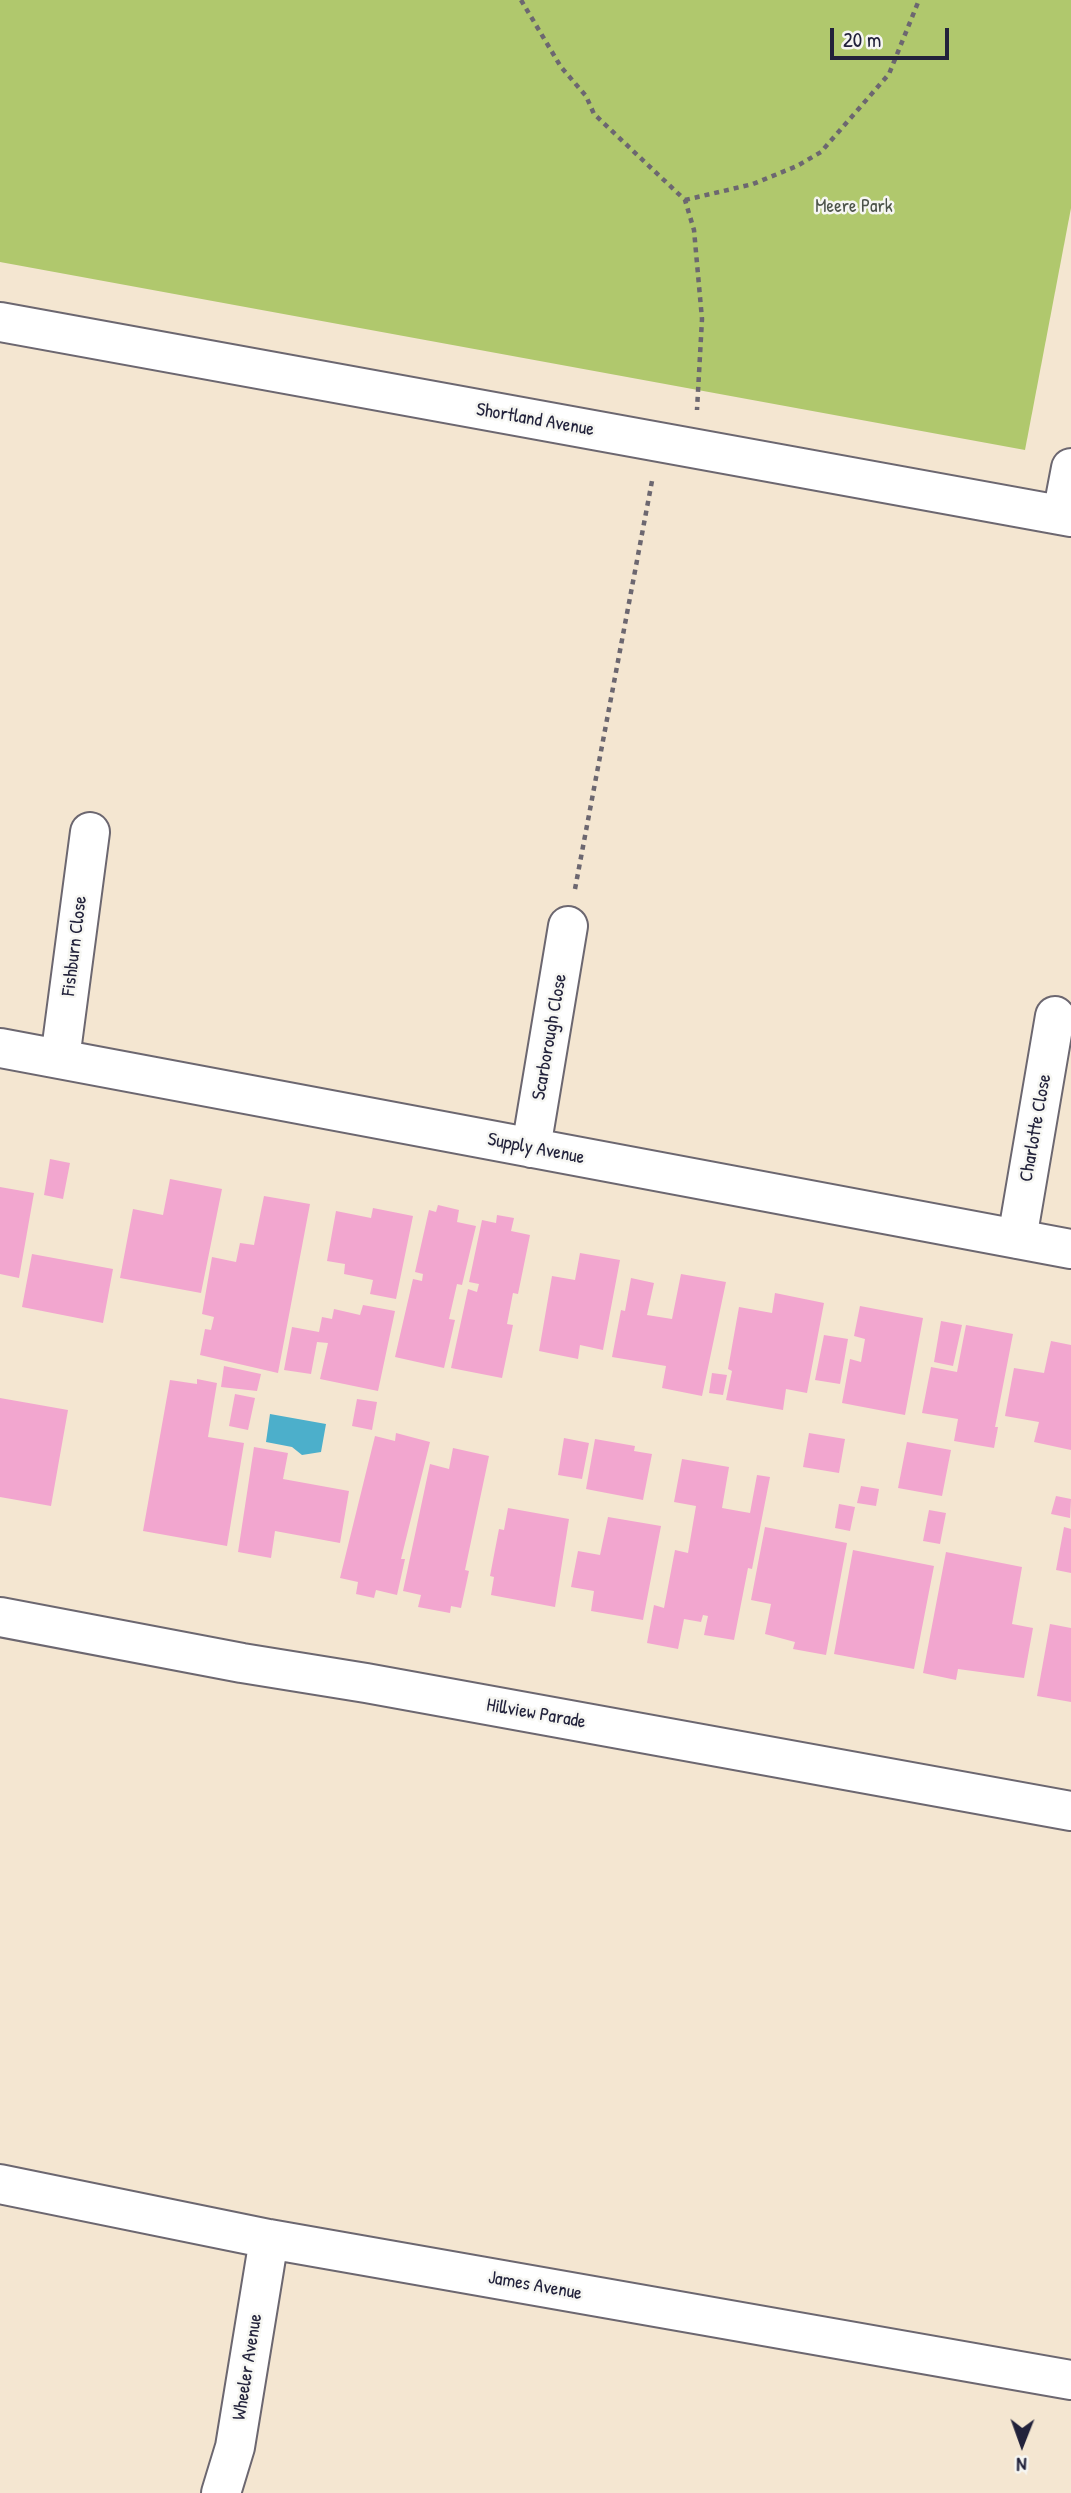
<!DOCTYPE html>
<html>
<head>
<meta charset="utf-8">
<style>
	body { margin:0 }
	#map { position:relative; width:1071px; height:2493px; overflow:hidden; background:#f4e6d1; font-family:"Patrick Hand",sans-serif }
	canvas { display:block }
	.north { position:absolute; left:987px; top:2409px; width:70px; height:70px; -webkit-text-stroke:5px #f6f6f2; paint-order:stroke; rotate:181deg; font-size:19px; font-weight:700; line-height:28px; text-align:center; color:#22223b }
	.north::after { content:''; display:block; margin:auto; width:24px; height:32px; background:#22223b; clip-path:polygon(50% 0,100% 100%,50% 72%,0 100%) }
	.scale { position:absolute; left:830px; top:28px; width:119px; height:32px; box-sizing:border-box; border:4px solid #22223b; border-top:0; padding-left:9px; font-size:21px; line-height:24px; white-space:nowrap; color:#22223b; -webkit-text-stroke:5px #f6f6f2; paint-order:stroke }
</style>
</head>
<body>
<div id="map">
<canvas width="1071" height="2493"></canvas>
<div class="north">N</div>
<div class="scale">20 m</div>
</div>
<script>
const context = document.querySelector('canvas').getContext('2d');
context.lineJoin = 'round';
function paint(path, color) {
  context.fillStyle = color;
  context.fill(path, 'evenodd');
}
function shape(rows) {
  const path = new Path2D();
  for (const r of rows) {
    path.moveTo(r[0], r[1]);
    for (let i = 2; i < r.length; i += 2) path.lineTo(r[i], r[i + 1]);
  }
  return path;
}
function trace(path, color, width, dash) {
  context.strokeStyle = color;
  context.lineWidth = width;
  context.lineCap = dash ? 'butt' : 'round';
  context.setLineDash(dash || []);
  context.stroke(path);
}
function label(font, color, halo, rows, align = 'center') {
  context.font = font + ' "Patrick Hand",sans-serif';
  context.lineWidth = 5;
  context.setLineDash([]);
  context.textBaseline = 'middle';
  context.strokeStyle = halo;
  context.fillStyle = color;
  for (const [text, x, y, turn = 0] of rows) {
    context.save();
    context.translate(x, y);
    context.rotate((+turn || 0) * Math.PI / 180);
    context.textAlign = isNaN(turn) ? turn : align;
    if (halo) context.strokeText(text, 0, 0);
    context.fillText(text, 0, 0);
    context.restore();
  }
}
const green = shape([
	[0,0,1071,0,1071,208,1025,450,0,262]
]);
const water = shape([
	[270,1414,326,1424,321,1452,302,1455,292,1447,266,1442]
]);
const building = shape([
	[50,1159,70,1163,63,1199,44,1195],
	[170,1179,222,1189,201,1293,120,1278,133,1209,163,1215],
	[0,1187,34,1193,19,1278,0,1274],
	[264,1196,310,1204,278,1373,200,1355,205,1329,211,1330,214,1317,202,1314,212,1257,236,1262,240,1243,254,1245],
	[438,1205,459,1210,457,1222,476,1226,462,1285,457,1284,449,1319,455,1320,444,1368,395,1357,413,1279,422,1281,423,1274,415,1272,429,1210,436,1212],
	[373,1208,413,1216,396,1299,370,1294,373,1280,344,1274,345,1264,327,1261,336,1211,371,1218],
	[497,1215,514,1218,511,1231,530,1235,518,1294,513,1293,507,1324,513,1325,502,1378,451,1368,468,1289,477,1292,479,1284,469,1282,482,1220,496,1223],
	[580,1253,620,1260,603,1350,580,1345,578,1359,539,1351,552,1276,575,1280],
	[32,1254,113,1269,103,1323,22,1307],
	[681,1274,726,1282,702,1396,662,1388,666,1366,612,1357,621,1310,625,1311,631,1278,654,1283,647,1315,672,1319],
	[775,1293,824,1303,807,1393,786,1389,783,1410,726,1400,732,1371,728,1369,739,1307,772,1313],
	[363,1305,395,1311,378,1391,320,1379,328,1343,317,1342,311,1374,284,1370,292,1327,319,1332,322,1317,332,1319,334,1309,360,1315],
	[860,1306,923,1318,905,1415,842,1403,850,1359,861,1362,865,1339,854,1336],
	[941,1321,962,1325,953,1366,934,1362],
	[966,1325,1013,1334,995,1427,998,1427,994,1448,954,1441,958,1419,922,1413,931,1367,957,1372],
	[824,1335,848,1339,840,1384,815,1380],
	[1051,1341,1071,1345,1071,1450,1034,1442,1039,1422,1005,1416,1014,1368,1044,1373],
	[224,1366,261,1374,257,1391,221,1387],
	[712,1373,727,1375,723,1395,709,1393],
	[197,1379,217,1383,208,1437,244,1443,227,1546,143,1531,170,1380,197,1384],
	[235,1394,255,1398,248,1430,229,1426],
	[0,1398,68,1410,51,1506,0,1497],
	[357,1399,377,1402,372,1430,352,1426],
	[396,1433,430,1442,401,1559,405,1559,397,1595,376,1590,374,1598,356,1594,358,1582,340,1578,375,1436,395,1441],
	[809,1433,845,1439,839,1473,803,1467],
	[564,1438,589,1443,582,1479,558,1475],
	[595,1439,635,1446,634,1451,652,1454,643,1500,586,1489],
	[907,1442,951,1450,942,1496,898,1488],
	[254,1447,288,1453,283,1479,349,1491,340,1543,275,1531,271,1558,238,1552],
	[453,1448,489,1456,465,1570,469,1571,461,1608,451,1606,450,1613,418,1607,421,1595,403,1591,430,1464,449,1469],
	[682,1459,729,1467,722,1508,750,1513,757,1475,770,1477,752,1569,748,1568,734,1640,704,1635,708,1616,703,1615,701,1622,684,1619,678,1649,647,1643,654,1605,664,1608,675,1550,688,1553,696,1506,674,1502],
	[861,1486,879,1489,876,1506,857,1503],
	[1056,1496,1071,1499,1070,1518,1051,1514],
	[839,1504,855,1507,850,1531,835,1528],
	[508,1508,569,1519,555,1607,491,1595,494,1577,490,1576,499,1529,504,1530],
	[929,1510,946,1513,940,1544,923,1541],
	[608,1517,661,1526,643,1620,591,1611,594,1591,571,1587,578,1551,600,1555],
	[765,1527,847,1543,826,1655,793,1649,795,1642,765,1634,771,1604,751,1600],
	[1064,1527,1071,1529,1071,1573,1056,1570],
	[853,1550,934,1566,914,1669,834,1654],
	[946,1552,1022,1567,1012,1624,1033,1628,1024,1678,958,1669,956,1680,923,1673],
	[1050,1624,1071,1628,1071,1702,1037,1696]
]);
const path = shape([
	[521,0,561,67,586,96,594,114,685,200,694,230,702,319,697,410],
	[685,200,753,184,797,166,821,152,889,74,919,0],
	[575,889,652,481]
]);
const minor = shape([
	[0,322,1071,517],
	[1062,515,1071,468],
	[0,1048,1071,1249],
	[60,1059,90,832],
	[531,1148,568,926],
	[1017,1239,1055,1016],
	[0,1617,242,1663,366,1683,1071,1811],
	[0,2184,269,2239,1071,2380],
	[221,2493,235,2447,269,2239]
]);
const parkNames = [
	["Meere Park",854,207]
];
const streetNames = [
	["Shortland Avenue",535,420,10],
	["Fishburn Close",75,946,-83],
	["Scarborough Close",550,1037,-80],
	["Charlotte Close",1036,1128,-80],
	["Supply Avenue",536,1149,11],
	["Hillview Parade",536,1714,10],
	["James Avenue",535,2286,10],
	["Wheeler Avenue",248,2367,-81]
];
paint(green, '#b0c86d');
paint(water, '#4cafcb');
paint(building, '#f2a6cf');
trace(minor, '#6c6770', 42);
trace(path, '#6c6770', 4.5, [5, 5]);
trace(minor, '#fff', 38);
label('19px', '#4d544a', '#f6f6f2', parkNames);
label('19px', '#22223b', '#f6f6f2', streetNames);
</script>
</body>
</html>
